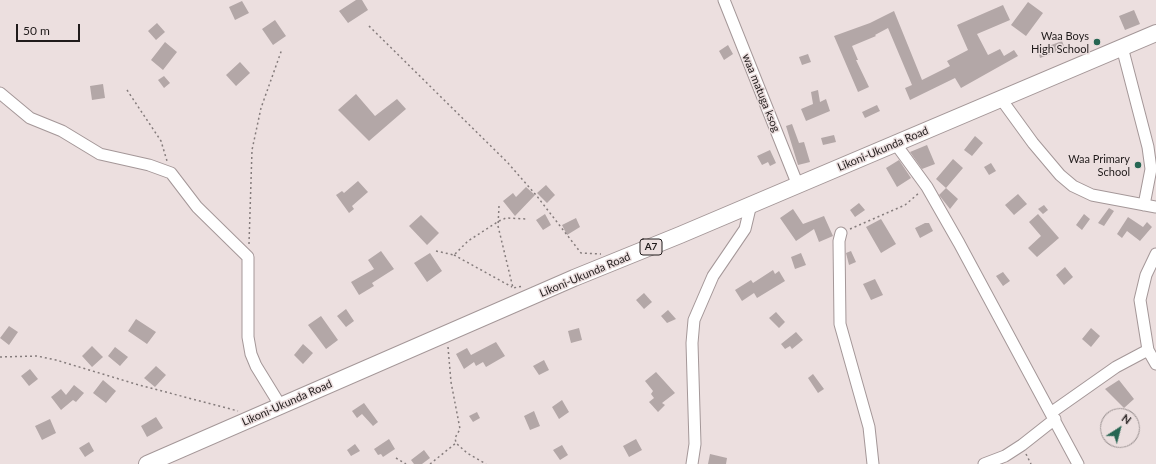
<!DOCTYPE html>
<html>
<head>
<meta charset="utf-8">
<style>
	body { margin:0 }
	#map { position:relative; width:1156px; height:464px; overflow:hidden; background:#ecdfdf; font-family:Lato,sans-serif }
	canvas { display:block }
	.north { position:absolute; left:1100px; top:408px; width:40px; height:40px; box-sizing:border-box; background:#ecdfdf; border:1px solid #9a9191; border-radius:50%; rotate:36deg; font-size:11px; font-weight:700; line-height:16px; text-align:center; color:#201b1b }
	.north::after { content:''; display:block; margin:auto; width:14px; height:18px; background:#276653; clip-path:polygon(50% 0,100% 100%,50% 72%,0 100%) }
	.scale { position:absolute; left:16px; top:24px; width:64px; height:18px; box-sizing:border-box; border:2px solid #201b1b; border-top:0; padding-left:5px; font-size:12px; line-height:14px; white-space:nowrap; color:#201b1b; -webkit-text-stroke:3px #ecdfdf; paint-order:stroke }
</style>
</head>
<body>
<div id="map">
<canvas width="1156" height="464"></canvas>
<div class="north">N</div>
<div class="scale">50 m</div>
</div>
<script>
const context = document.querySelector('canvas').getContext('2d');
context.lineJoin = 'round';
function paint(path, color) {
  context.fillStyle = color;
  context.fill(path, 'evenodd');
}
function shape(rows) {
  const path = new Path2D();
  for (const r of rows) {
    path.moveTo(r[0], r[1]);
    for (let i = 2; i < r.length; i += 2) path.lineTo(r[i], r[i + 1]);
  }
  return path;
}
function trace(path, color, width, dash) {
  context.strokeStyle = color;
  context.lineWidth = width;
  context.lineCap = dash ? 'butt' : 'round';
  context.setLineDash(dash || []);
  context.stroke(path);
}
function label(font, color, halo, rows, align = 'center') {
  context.font = font + ' Lato,sans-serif';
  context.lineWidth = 3;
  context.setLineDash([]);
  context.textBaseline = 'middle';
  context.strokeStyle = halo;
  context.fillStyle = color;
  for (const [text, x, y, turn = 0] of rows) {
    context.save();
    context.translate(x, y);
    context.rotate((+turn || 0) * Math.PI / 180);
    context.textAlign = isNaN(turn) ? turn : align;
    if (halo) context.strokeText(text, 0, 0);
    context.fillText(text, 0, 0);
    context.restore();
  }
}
const building = shape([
	[356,0,362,0,368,10,348,23,339,11],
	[242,1,249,13,235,20,229,7],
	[1028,2,1043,13,1026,36,1011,25],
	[1003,5,1010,20,977,34,988,55,1000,49,1004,56,1014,50,1018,56,961,88,955,78,910,100,905,88,912,85,888,28,875,35,876,36,852,46,858,60,856,60,869,87,858,92,834,36,870,23,894,11,922,80,950,66,947,61,968,50,957,25],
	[1134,10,1140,24,1125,30,1119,16],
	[275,20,286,36,273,45,262,29],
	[157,23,165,32,156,40,148,31],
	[1062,41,1065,49,1040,58,1038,50],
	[165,42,177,52,163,70,151,60],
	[728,45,733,54,724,60,719,51],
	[808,54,811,62,802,65,799,57],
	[240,62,250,73,236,86,226,75],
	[164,76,170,83,164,88,158,80],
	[103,84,105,98,92,100,90,86],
	[818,90,820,102,826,99,830,111,806,121,801,109,813,104,811,92],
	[356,94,375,116,397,99,406,109,369,141,338,110],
	[877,105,880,111,865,118,862,112],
	[792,124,799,143,804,142,810,162,798,165,786,126],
	[834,135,836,142,823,145,821,138],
	[975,136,983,143,972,156,964,150],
	[927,145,935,164,922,169,910,152],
	[770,150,776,163,770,166,768,162,762,165,757,156],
	[953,159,963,168,946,188,936,179],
	[899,160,911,178,897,187,886,168],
	[991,163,996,171,989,175,984,167],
	[358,181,368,192,352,206,354,209,349,213,336,195,342,191,344,193],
	[546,185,555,195,547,203,537,193],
	[526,187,535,195,515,216,503,201,513,193,516,197],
	[946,188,958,199,950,209,939,195],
	[1018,194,1027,204,1014,215,1005,205],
	[859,203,865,210,855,217,850,210],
	[1044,205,1048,210,1043,214,1038,209],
	[1109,208,1114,211,1104,226,1098,223],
	[793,209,803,224,824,216,833,236,819,242,814,229,796,241,780,218],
	[545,214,551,225,543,230,536,220],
	[1038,214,1059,238,1037,257,1028,248,1041,236,1029,222],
	[1084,214,1090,219,1082,230,1076,225],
	[421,215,439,233,427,245,409,226],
	[1128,217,1143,227,1147,222,1152,227,1140,241,1127,231,1122,238,1117,234],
	[576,218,580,227,567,235,562,225],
	[881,219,896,244,881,253,866,227],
	[925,223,929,223,933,231,920,238,915,228],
	[381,251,394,269,372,283,374,286,359,295,351,282,374,269,368,260],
	[851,251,856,262,849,265,846,253],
	[430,253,442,271,427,282,414,263],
	[801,253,806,265,795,269,791,257],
	[1065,267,1073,277,1064,285,1056,275],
	[773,270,775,274,779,271,785,281,757,298,754,293,742,301,735,290,751,280,753,283],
	[1003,272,1010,281,1003,286,996,276],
	[875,279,883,295,871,300,863,284],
	[644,293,652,302,644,309,636,300],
	[346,309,354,321,346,327,337,316],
	[668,310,676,319,667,323,661,316],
	[776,312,785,322,779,328,769,318],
	[321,316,338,340,326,349,308,325],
	[136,319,156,332,147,344,128,331],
	[9,326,18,332,9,345,0,338],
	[579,328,582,340,571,343,568,331],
	[1091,328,1100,336,1091,347,1082,339],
	[796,332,803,340,792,349,790,346,785,349,781,344],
	[496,342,505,356,486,367,483,362,476,366,474,362,464,369,456,354,467,348,471,355],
	[303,344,313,353,303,364,294,355],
	[92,346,103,357,92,367,82,356],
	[115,347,128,357,120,366,108,356],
	[544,360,549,370,539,375,533,366],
	[156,366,166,375,155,387,144,378],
	[30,369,38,379,29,386,21,376],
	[656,372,675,393,662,403,665,405,658,412,649,402,654,398,651,394,653,391,645,381],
	[813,374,824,389,818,393,808,378],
	[103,380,116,391,106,403,93,393],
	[1119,380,1134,399,1124,408,1105,389],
	[74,385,84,393,76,402,73,400,61,410,51,397,61,389,66,395],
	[562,400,569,412,559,419,552,407],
	[364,403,378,422,373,426,362,414,357,418,352,411],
	[534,411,540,426,530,430,524,416],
	[477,412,480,418,473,422,469,416],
	[156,417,163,428,147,437,141,426],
	[50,419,56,433,42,440,35,426],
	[389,439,395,449,383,457,381,454,378,455,374,449],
	[636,439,642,450,629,457,623,446],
	[89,442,94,451,85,457,79,448],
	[355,444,360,451,351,456,347,450],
	[562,445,568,455,560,460,553,450],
	[424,450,430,458,422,464,414,464,411,460],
	[710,454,727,458,726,464,708,464]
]);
const path = shape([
	[369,26,508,163,536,195,581,253,601,254],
	[127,90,161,141,167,161],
	[499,206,498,226,513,288,523,286],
	[850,229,905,205,919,193],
	[249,244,252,150,261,108,282,49],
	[436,251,454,255,468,241,499,221,506,218,526,219],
	[454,255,512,287],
	[448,347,451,382,460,429,455,438,456,443,467,453,486,464],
	[0,357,37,356,56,360,139,385,238,411],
	[1026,454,1031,464],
	[396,458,406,464],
	[430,464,456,443]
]);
const minor = shape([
	[724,0,795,178,796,185],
	[1122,47,1148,147,1151,169,1144,205],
	[0,93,30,118,62,131,100,154,149,165,171,173,197,207,248,257,248,337,251,354,256,366,280,405],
	[1001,99,1033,143,1060,175,1073,186,1092,195,1156,207],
	[895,143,927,187,959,243,1078,464],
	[841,233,839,241,840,324,869,427,873,464],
	[1148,350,1156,364],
	[1052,412,1116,367,1148,350,1140,300,1146,275,1156,254],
	[692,464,695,444,692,343,694,320,713,276,745,229,751,204],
	[984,464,1005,456,1022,445,1055,419]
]);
const highway = shape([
	[147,464,574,278,680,235,1156,33]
]);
const markers = [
	[1097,42,4,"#276653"],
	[1138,165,4,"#276653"]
];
const shields = [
	[651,247,22]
];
const shieldNames = [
	["A7",651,247]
];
const poiNames = [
	["Waa Boys",1089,36],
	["High School",1089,49],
	["Waa Primary",1130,159],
	["School",1130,172]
];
const streetNames = [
	["waa matuga ksog",761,93,68],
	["Likoni-Ukunda Road",883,149,-23],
	["Likoni-Ukunda Road",585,275,-23],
	["Likoni-Ukunda Road",287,403,-24]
];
paint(building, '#b3a7a7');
trace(minor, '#a49798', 13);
trace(highway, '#a49798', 18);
trace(path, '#857c7c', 1.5, [2, 3]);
trace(minor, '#fff', 11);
trace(highway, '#fff', 16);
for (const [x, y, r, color] of markers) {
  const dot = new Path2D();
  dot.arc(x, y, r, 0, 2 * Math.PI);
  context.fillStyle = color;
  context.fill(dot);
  trace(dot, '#ecdfdf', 1.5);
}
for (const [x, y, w] of shields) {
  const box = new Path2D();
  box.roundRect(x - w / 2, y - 8, w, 16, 3);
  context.fillStyle = '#ecdfdf';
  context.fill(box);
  trace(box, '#201b1b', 1);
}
label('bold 10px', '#201b1b', null, shieldNames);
label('11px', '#201b1b', '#ecdfdf', poiNames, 'right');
label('11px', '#201b1b', '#ecdfdf', streetNames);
</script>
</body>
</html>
